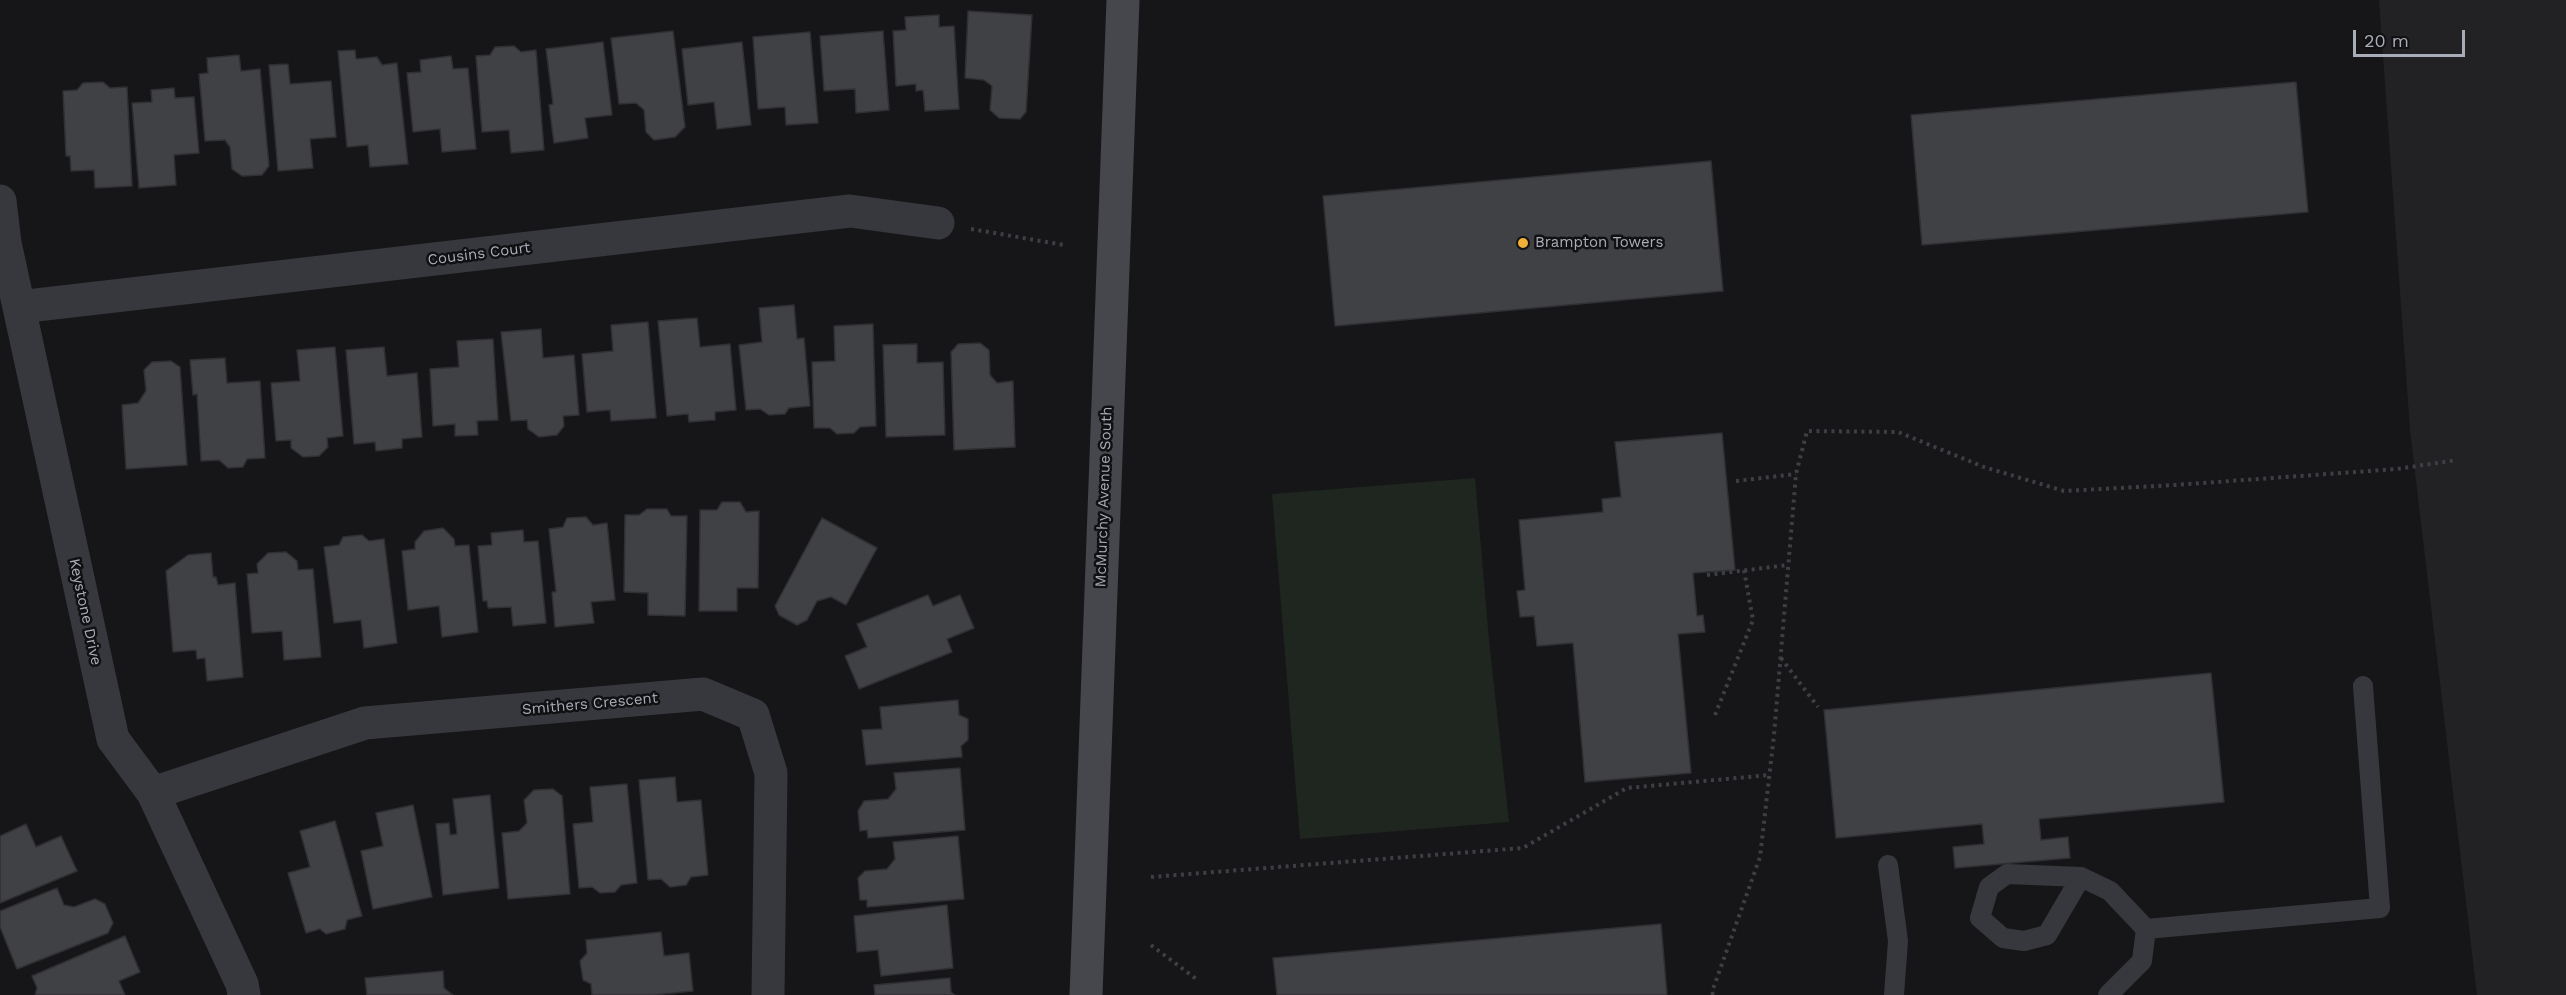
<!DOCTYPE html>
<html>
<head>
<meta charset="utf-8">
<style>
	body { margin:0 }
	#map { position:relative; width:2566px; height:995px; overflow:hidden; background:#161618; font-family:"Work Sans",sans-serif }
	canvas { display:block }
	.scale { position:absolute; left:2353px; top:30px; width:112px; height:27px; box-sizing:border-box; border:3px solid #a8adb8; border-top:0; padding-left:8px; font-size:18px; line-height:21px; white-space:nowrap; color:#a8adb8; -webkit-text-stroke:4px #111113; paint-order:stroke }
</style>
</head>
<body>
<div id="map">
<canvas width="2566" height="995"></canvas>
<div class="scale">20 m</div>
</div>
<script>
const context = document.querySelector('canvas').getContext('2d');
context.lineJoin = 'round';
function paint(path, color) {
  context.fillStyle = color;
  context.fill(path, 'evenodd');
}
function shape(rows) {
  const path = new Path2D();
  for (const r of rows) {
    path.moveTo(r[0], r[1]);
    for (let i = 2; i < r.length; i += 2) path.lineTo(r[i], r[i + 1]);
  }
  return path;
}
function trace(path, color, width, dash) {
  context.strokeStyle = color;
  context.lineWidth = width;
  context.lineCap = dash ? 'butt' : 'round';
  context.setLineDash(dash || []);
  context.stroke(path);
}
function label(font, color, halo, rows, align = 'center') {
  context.font = font + ' "Work Sans",sans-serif';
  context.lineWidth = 5;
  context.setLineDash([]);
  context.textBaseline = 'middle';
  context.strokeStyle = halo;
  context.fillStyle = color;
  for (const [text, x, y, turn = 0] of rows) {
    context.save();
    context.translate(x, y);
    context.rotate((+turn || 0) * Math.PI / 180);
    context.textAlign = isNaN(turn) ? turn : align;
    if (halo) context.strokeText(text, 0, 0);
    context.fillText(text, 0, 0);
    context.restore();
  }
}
const built = shape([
	[2379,0,2566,0,2566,995,2477,995,2410,430]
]);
const green = shape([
	[1475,478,1489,640,1509,822,1300,839,1272,494]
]);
const building = shape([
	[968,11,1032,15,1026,112,1020,119,999,118,990,110,992,86,984,80,965,78,968,11],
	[939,15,939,27,954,26,959,109,925,111,923,90,916,91,916,84,896,86,893,31,906,30,905,17,939,15],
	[673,31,685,127,675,137,654,140,646,132,644,110,636,103,619,104,611,38,673,31],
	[883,31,889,110,856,113,855,89,824,91,820,36,883,31],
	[810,32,818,123,786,125,785,107,758,109,753,37,810,32],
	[603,42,612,115,585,118,588,138,554,143,549,105,553,104,546,49,603,42],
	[742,42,751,125,717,129,714,102,688,105,682,49,742,42],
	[514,46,521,52,536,50,544,150,511,153,509,130,482,132,476,56,490,55,495,47,514,46],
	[355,50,356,59,377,57,382,65,397,63,408,164,370,167,368,145,347,147,338,51,355,50],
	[239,55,241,71,260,69,269,166,262,175,242,176,232,169,230,147,225,140,205,141,199,74,208,73,207,58,239,55],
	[451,56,453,69,468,68,476,149,442,152,440,129,413,132,407,73,421,72,420,60,451,56],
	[288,64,290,84,331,81,336,137,310,139,313,168,278,171,269,65,288,64],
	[103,82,110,88,127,87,132,186,95,188,94,170,71,171,70,156,66,156,63,91,77,90,83,83,103,82],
	[2296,82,2308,212,1922,245,1911,115,2296,82],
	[174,88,175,98,194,97,199,153,174,155,176,185,139,188,132,103,152,102,151,90,174,88],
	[1711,161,1723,291,1335,326,1323,196,1711,161],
	[794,305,797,339,804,338,810,406,789,408,785,414,769,415,760,409,746,410,739,345,762,342,759,308,794,305],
	[697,318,700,347,730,344,736,410,715,412,715,420,689,422,688,414,667,416,658,321,697,318],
	[648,322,656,418,611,421,610,410,587,412,582,354,613,351,611,325,648,322],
	[873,324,876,426,860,427,854,433,837,434,830,428,814,428,812,362,835,361,834,326,873,324],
	[541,329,543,358,574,355,579,415,563,416,564,426,557,435,539,437,528,429,527,420,511,421,501,332,541,329],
	[493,339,498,420,477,421,478,435,455,436,455,424,433,426,430,369,459,367,457,341,493,339],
	[980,343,989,350,990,375,997,383,1013,381,1015,447,954,450,951,352,958,344,980,343],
	[917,344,917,363,943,362,945,435,886,437,883,345,917,344],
	[335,347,343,436,327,438,328,447,319,456,303,457,291,448,291,440,276,441,271,383,300,381,297,350,335,347],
	[384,347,387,376,417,373,422,437,402,439,402,448,376,451,375,442,354,444,346,350,384,347],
	[225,358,227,383,260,381,265,458,247,459,243,467,228,468,219,460,201,461,197,394,193,395,190,360,225,358],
	[171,361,180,367,187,465,126,469,122,405,138,403,146,391,144,370,152,362,171,361],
	[1722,433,1735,570,1693,573,1697,616,1703,615,1705,632,1678,634,1691,773,1585,782,1573,643,1537,646,1534,616,1520,617,1517,591,1525,590,1519,520,1603,512,1602,499,1621,497,1615,442,1722,433],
	[722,502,740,502,746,512,759,511,758,588,737,588,737,611,699,611,700,510,717,510,722,502],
	[647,509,667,509,671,516,687,516,685,616,648,615,648,593,624,592,625,515,639,515,647,509],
	[586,517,593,525,607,523,615,600,591,602,594,623,555,627,552,592,556,592,549,529,563,527,567,518,586,517],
	[822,518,877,548,846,605,831,597,817,601,807,620,797,625,779,615,775,606,822,518],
	[443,528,454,539,455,546,469,545,478,632,442,637,439,606,408,610,402,551,415,549,415,542,424,531,443,528],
	[523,530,524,542,538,541,546,623,513,626,511,607,488,608,487,601,483,601,478,546,492,545,491,533,523,530],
	[362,535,369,541,384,539,397,643,364,648,361,620,334,623,324,547,339,545,343,537,362,535],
	[286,552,297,561,298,570,313,569,321,657,284,660,282,631,252,633,247,574,258,573,257,564,268,553,286,552],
	[211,553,213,577,216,577,218,585,235,583,243,677,207,681,205,658,197,659,196,650,173,652,166,571,188,555,211,553],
	[928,595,933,606,960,595,974,628,947,639,952,652,859,689,845,656,867,647,857,624,928,595],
	[2211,673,2224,802,2039,819,2041,840,2068,837,2070,858,1955,868,1953,847,1984,844,1982,824,1836,838,1824,710,2211,673],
	[958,700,959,715,968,719,968,740,961,746,962,757,866,765,862,730,882,729,880,707,958,700],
	[960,768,965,830,868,838,867,830,860,831,858,811,864,801,888,799,896,789,894,773,960,768],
	[675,777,677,802,701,800,708,875,691,877,686,885,670,887,661,879,648,880,639,780,675,777],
	[627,784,637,883,621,885,615,892,600,893,592,887,579,888,573,824,593,822,590,787,627,784],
	[553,789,562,796,570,894,508,899,502,833,519,831,527,823,524,800,534,790,553,789],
	[490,795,499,888,443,895,436,824,449,823,450,835,457,834,453,799,490,795],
	[413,805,432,897,373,909,361,851,383,846,376,813,413,805],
	[335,821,362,916,347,920,345,929,326,934,320,929,306,933,288,873,310,867,300,831,335,821],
	[26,824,36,847,61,836,77,871,0,903,0,836,26,824],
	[958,836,964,899,867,907,867,900,860,900,858,878,865,871,887,869,895,859,893,842,958,836],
	[57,888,64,905,74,907,95,899,105,904,113,923,108,933,17,969,0,927,0,911,57,888],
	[947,905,953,968,881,976,878,950,857,952,854,916,947,905],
	[1661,924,1667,995,1277,995,1273,958,1661,924],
	[661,932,664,956,689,953,693,991,654,995,592,995,591,984,583,980,580,961,587,953,586,940,661,932],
	[125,936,140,972,119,981,125,995,35,995,37,988,32,976,125,936],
	[443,971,444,988,453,995,367,995,365,978,443,971],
	[950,978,951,992,955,995,875,995,874,985,950,978]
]);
const path = shape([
	[971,229,1064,245],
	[1736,481,1796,474],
	[1707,575,1788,565],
	[1781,658,1818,707],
	[1715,715,1753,620,1744,570],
	[1151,877,1523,848,1627,788,1770,775],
	[1151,945,1199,981],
	[1713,995,1712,992,1760,857,1774,735,1796,474,1807,431,1898,432,1984,467,2064,491,2175,485,2397,469,2457,460]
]);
const lane = shape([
	[1888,865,1898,941,1894,995],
	[2081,877,2047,935,2024,941,2003,938,1980,918,1989,887,2007,874,2081,877,2110,891,2146,929],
	[2108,995,2142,961,2146,929,2380,908,2363,686]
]);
const street = shape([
	[0,201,5,243,113,739,153,793,242,984,244,995],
	[19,307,850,211,938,223],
	[153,793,365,723,703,694,753,715,771,773,768,995]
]);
const secondary = shape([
	[1086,995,1123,0]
]);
const markers = [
	[1523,243,6,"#f2b134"]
];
const poiNames = [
	["Brampton Towers",1535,243]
];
const streetNames = [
	["Cousins Court",479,254,-7],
	["McMurchy Avenue South",1104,497,-88],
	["Keystone Drive",85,612,78],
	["Smithers Crescent",590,704,-5]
];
paint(built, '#222225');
paint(green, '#1e261f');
paint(building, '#404145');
trace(building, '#303034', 1.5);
trace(path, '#3d3f44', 4, [3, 4.5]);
trace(lane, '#37383d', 20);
trace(street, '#37383d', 33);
trace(secondary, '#45474d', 33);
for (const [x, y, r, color] of markers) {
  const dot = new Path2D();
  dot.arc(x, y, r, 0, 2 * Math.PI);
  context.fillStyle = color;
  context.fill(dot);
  trace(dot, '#111113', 2);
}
label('15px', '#a8adb8', '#111113', poiNames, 'left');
label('15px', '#a8adb8', '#111113', streetNames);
</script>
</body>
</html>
